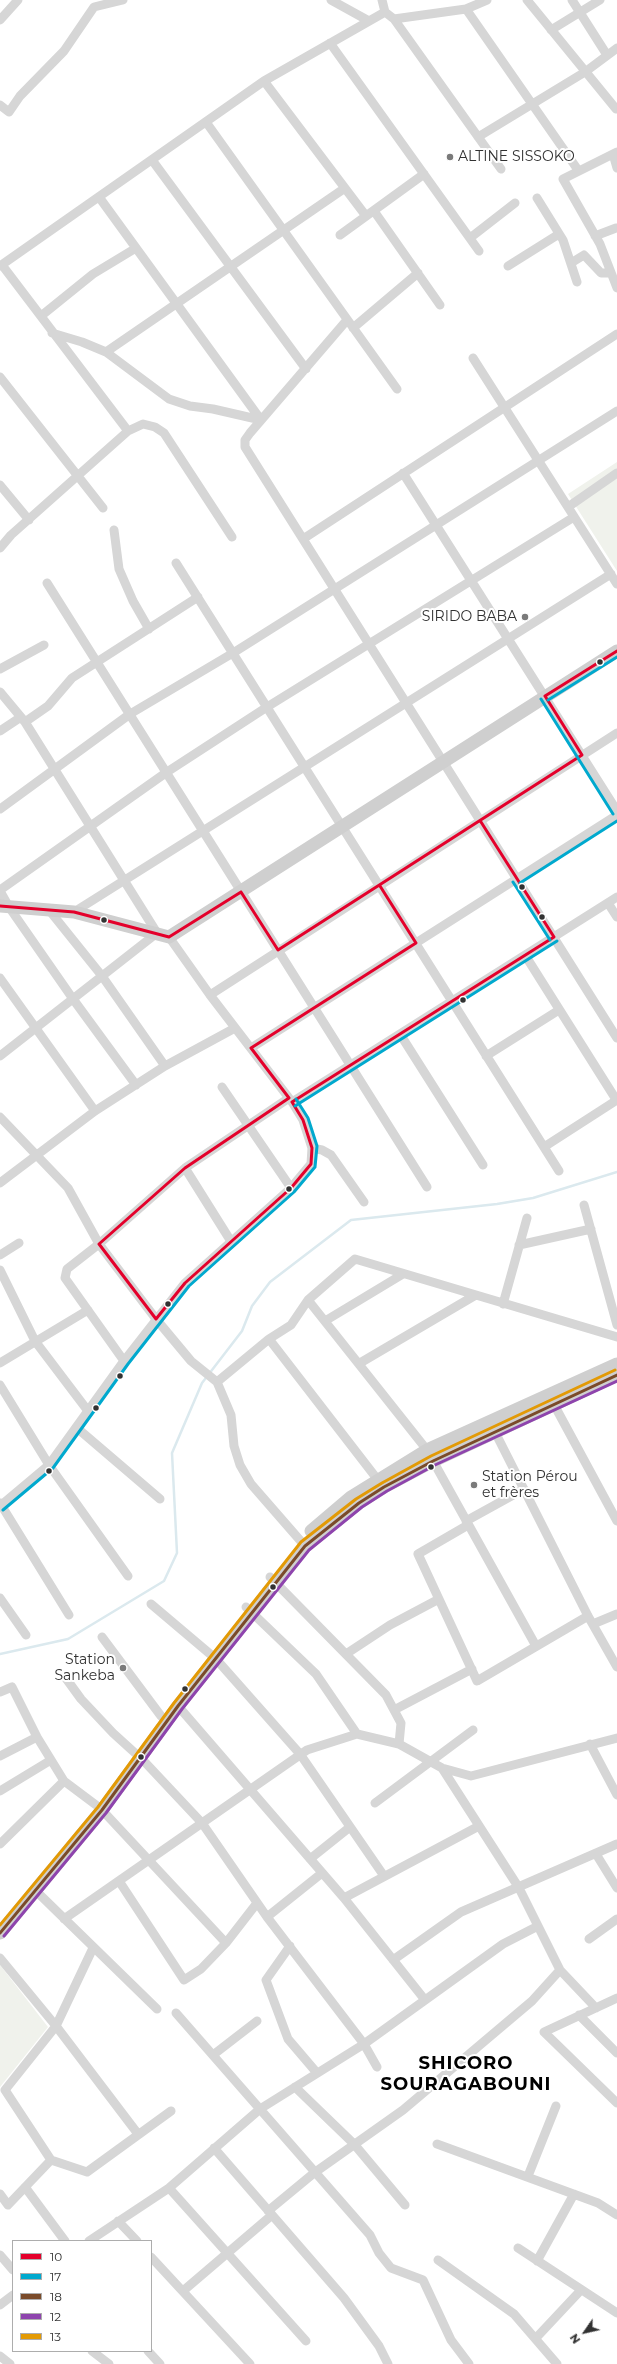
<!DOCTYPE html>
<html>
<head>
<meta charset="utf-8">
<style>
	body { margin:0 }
	#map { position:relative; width:617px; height:2364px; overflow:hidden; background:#fff; font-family:Montserrat,sans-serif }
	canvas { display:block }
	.legend { position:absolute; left:12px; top:2240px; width:140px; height:112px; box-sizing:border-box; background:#fff; border:1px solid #adadad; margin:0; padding:5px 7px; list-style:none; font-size:12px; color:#323232 }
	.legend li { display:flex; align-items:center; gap:8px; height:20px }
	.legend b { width:20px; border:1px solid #adadad }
	.north { position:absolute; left:565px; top:2312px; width:40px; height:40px; -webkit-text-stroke:3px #fff; paint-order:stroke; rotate:236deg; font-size:11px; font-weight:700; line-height:16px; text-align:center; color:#323232 }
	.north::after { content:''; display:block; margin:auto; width:14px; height:18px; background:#323232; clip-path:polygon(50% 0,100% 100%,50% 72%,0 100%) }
</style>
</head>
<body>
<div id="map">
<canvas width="617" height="2364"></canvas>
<ul class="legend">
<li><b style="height:5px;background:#e4002b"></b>10</li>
<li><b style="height:5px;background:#00a9ce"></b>17</li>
<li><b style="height:5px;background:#7a4b2a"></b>18</li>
<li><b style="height:5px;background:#8e44ad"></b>12</li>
<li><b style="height:5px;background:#e39a05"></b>13</li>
</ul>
<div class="north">N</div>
</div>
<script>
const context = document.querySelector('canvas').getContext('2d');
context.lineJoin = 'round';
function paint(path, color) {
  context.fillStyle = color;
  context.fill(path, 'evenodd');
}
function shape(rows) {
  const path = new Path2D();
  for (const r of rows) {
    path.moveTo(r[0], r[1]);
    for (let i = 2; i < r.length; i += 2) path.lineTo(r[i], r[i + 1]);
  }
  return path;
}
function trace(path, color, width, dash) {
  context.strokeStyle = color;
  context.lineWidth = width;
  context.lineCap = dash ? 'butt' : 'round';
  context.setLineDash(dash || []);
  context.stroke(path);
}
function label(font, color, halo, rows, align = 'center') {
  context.font = font + ' Montserrat,sans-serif';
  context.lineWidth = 4;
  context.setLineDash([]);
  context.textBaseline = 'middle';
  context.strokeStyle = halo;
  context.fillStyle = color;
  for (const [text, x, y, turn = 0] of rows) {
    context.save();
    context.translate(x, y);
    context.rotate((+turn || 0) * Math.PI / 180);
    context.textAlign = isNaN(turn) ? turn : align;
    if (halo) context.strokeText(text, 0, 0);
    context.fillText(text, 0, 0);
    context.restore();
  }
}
const green = shape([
	[617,462,617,571,568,494],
	[0,1965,48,2027,0,2087]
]);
const stream = shape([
	[0,1654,68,1639,164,1581,177,1553,172,1453,202,1383,242,1331,252,1306,270,1282,351,1220,497,1204,533,1198,617,1172]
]);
const street = shape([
	[331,0,369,21],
	[382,0,385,12,394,19,466,9,487,0],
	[527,0,616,109,617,108],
	[572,0,607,55],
	[466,9,578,170],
	[394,19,501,169],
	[0,20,18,0],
	[551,30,600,0],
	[330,43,479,251],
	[264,81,366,216],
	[0,105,9,112,20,96,64,51,94,7,123,0],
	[206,122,397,389],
	[478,137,585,72,617,48],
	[617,152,563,179,600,244,617,288],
	[613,154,617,168],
	[152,160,306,369],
	[99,197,261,420],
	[537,198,563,240,577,282],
	[374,211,440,305],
	[340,235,424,174],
	[595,236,616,228],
	[470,238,515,203],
	[571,263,584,255,601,273,611,273],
	[2,265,128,431],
	[0,266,264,81,385,12],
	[508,266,559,234],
	[41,316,93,274,136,248],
	[347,320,250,433,245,440,245,447,617,1038],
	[353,328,418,273],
	[52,333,82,342,106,352,169,399,190,406,213,409,261,420],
	[106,352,345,188],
	[473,358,617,584],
	[0,377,103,508],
	[403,473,617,811],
	[0,485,29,520],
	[568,507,617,473],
	[114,530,119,569,133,601,149,629],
	[303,539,617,334],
	[0,548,11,535,128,431,143,424,155,427,164,433,232,537],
	[176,563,559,1171],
	[47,583,427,1187],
	[0,669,44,645],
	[0,692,25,722,157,933,0,1056],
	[25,722,48,706,72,678,198,597],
	[0,731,21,717],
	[0,809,130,714,233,653,617,411],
	[0,890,167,772,267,707,574,517],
	[0,891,9,907,73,999,136,1085],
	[608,903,617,917],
	[49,910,102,976,165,1066],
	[74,912,611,574],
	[525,955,617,1101],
	[0,978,95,1111],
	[210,995,617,733],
	[400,1034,483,1165],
	[251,1048,617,815],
	[486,1056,559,1010],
	[222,1087,291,1188],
	[292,1102,617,897],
	[0,1117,68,1188,99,1244,156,1319,191,1361,217,1382],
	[544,1147,617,1100],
	[312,1148,322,1150,331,1155,364,1202],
	[185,1168,232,1243],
	[0,1183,95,1111,165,1066,235,1028],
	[584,1205,617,1325],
	[519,1245,591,1229],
	[0,1255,19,1243],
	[0,1270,35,1341,88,1411],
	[308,1300,427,1450,536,1646],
	[503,1304,527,1218],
	[325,1321,403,1274],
	[269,1339,381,1484],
	[124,1361,65,1278,67,1269,99,1244,185,1168,289,1098],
	[0,1363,88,1310],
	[360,1363,474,1296],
	[0,1385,49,1465,128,1576],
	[551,1399,617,1521],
	[77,1428,160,1499],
	[495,1432,588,1616,617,1667],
	[0,1503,69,1615],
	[0,1506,49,1465,124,1361,185,1283,291,1188,311,1164,312,1148,303,1120,292,1102,210,995,169,937],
	[466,1521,524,1489],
	[468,1525,418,1554,477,1681,588,1616],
	[305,1546,251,1484,240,1465,234,1446,231,1415,217,1382,269,1339,291,1325,308,1300,355,1259,617,1337],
	[270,1577,386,1695,401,1723,399,1744],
	[0,1598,26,1635],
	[151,1604,216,1659,300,1754,384,1876],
	[246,1607,316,1674,357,1734],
	[593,1624,617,1614],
	[102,1637,161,1716],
	[346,1654,390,1625,439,1599],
	[65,1677,81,1699,113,1733,135,1753],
	[0,1692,12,1687,37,1737,64,1781,96,1805],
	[178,1706,344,1898,425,2000],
	[394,1710,472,1669],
	[590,1744,617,1795],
	[0,1756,37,1737],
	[141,1758,202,1823,267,1917,364,2044,377,2067],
	[442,1768,519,1888,560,1970,596,2008],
	[0,1791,51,1760],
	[375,1803,473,1730],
	[102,1810,226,1943],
	[0,1844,64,1781],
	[596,1854,617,1888],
	[310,1859,350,1827],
	[119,1881,184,1980,201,1969,226,1943,257,1903],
	[36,1891,157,2009],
	[344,1898,479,1826],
	[267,1917,322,1873],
	[64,1919,307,1750,357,1734,399,1744,442,1768,471,1776,617,1738],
	[589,1939,617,1919],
	[290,1946,266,1980,288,2039,317,2073],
	[93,1948,56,2026,5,2090,51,2160,87,2172,171,2111],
	[0,1958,56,2026,138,2134],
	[393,1960,461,1912,617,1844],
	[617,1998,544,2032,617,2103],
	[176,2013,370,2235,379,2253,391,2268,423,2280,451,2340,469,2364],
	[579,2015,617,2053],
	[213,2055,257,2021],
	[295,2087,354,2144,405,2205],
	[437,2144,598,2203,617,2215],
	[214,2148,344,2298,379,2346,388,2364],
	[528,2176,556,2106],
	[25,2187,65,2241],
	[169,2188,306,2341],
	[0,2194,8,2205,51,2160],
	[268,2211,314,2173,403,2110,532,2001,560,1970],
	[118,2221,137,2241],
	[89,2241,169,2188,260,2109,364,2044,503,1944,538,1926],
	[518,2248,617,2313],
	[0,2255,13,2270],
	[151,2257,250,2364],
	[438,2260,514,2314,557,2364],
	[537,2261,574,2194],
	[183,2291,272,2215],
	[0,2305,13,2295],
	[536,2338,581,2290],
	[92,2351,109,2364],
	[148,2351,160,2364],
	[0,2356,10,2364]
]);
const secondary = shape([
	[0,906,74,912,169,937,617,651],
	[311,1531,351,1497,427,1450,617,1364],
	[0,1933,102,1810,178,1706,305,1546,359,1503,384,1487,433,1461,617,1375]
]);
const bus1 = shape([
	[545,696,617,651],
	[545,696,582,755],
	[380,886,416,943,251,1048,289,1098,185,1168,99,1244,156,1319,185,1283,291,1188,311,1164,312,1148,303,1120,292,1102,554,937,481,822],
	[241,892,278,950],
	[0,906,74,912,169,937,241,892],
	[278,950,582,755]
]);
const bus2 = shape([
	[541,699,613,814],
	[548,700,617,657],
	[513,882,550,940],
	[520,883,617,821],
	[295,1106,557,941],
	[3,1510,53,1468,128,1364,189,1286,294,1192,315,1167,317,1146,308,1118,296,1099]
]);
const bus3 = shape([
	[0,1933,102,1810,178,1706,305,1546,359,1503,384,1487,433,1461,617,1375]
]);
const bus4 = shape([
	[4,1936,106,1813,182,1709,309,1550,362,1507,387,1491,435,1465,617,1381]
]);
const bus5 = shape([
	[0,1925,98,1807,174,1703,301,1542,356,1499,382,1483,431,1456,615,1370]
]);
const markers = [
	[450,157,4,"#7a7a7a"],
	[525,617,4,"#7a7a7a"],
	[600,662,3.5,"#323232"],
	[522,887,3.5,"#323232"],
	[542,917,3.5,"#323232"],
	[104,920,3.5,"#323232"],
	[463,1000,3.5,"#323232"],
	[289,1189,3.5,"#323232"],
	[168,1304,3.5,"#323232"],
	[120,1376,3.5,"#323232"],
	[96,1408,3.5,"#323232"],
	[431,1467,3.5,"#323232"],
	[49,1471,3.5,"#323232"],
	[474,1485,4,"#7a7a7a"],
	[273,1587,3.5,"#323232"],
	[123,1668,4,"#7a7a7a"],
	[185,1689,3.5,"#323232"],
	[141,1757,3.5,"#323232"]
];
const poiNames = [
	["ALTINE SISSOKO",458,157],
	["SIRIDO BABA",517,617,"right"],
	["Station Pérou",482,1477],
	["et frères",482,1493],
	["Station",115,1660,"right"],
	["Sankeba",115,1676,"right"]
];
const districtNames = [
	["SHICORO",466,2064],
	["SOURAGABOUNI",466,2085]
];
paint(green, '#f0f2ec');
trace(stream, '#dbe9ee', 2.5);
trace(street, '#d6d6d6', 9);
trace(secondary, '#cfcfcf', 13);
trace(bus1, '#e4002b', 3);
trace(bus2, '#00a9ce', 3);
trace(bus3, '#7a4b2a', 3);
trace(bus4, '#8e44ad', 3);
trace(bus5, '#e39a05', 3);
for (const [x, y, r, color] of markers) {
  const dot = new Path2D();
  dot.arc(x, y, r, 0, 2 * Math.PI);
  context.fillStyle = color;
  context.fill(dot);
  trace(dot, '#fff', 1.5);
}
label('14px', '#323232', '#fff', poiNames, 'left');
context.letterSpacing = '1px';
label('bold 18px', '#000', '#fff', districtNames);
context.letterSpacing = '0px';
</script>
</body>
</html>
